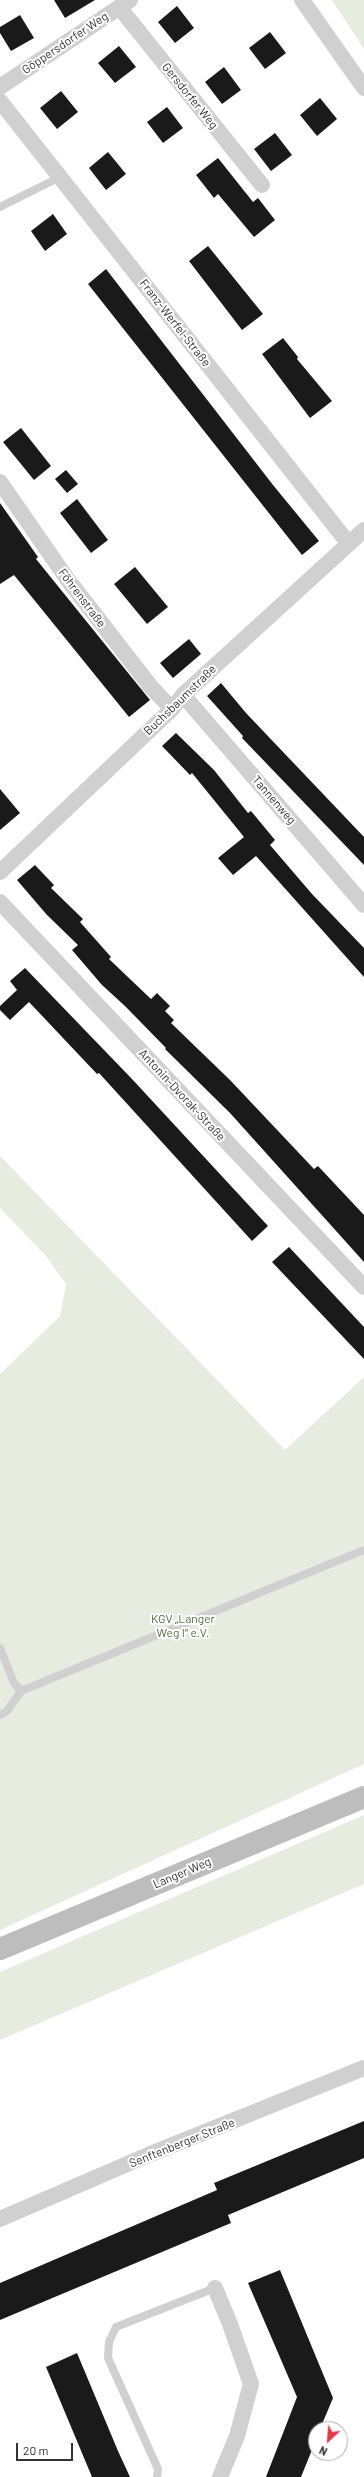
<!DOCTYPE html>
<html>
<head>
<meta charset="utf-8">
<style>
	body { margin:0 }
	#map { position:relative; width:364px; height:2477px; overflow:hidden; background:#fff; font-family:Barlow,sans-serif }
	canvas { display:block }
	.north { position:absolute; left:308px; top:2421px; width:40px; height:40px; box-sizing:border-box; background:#fff; border:1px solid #adadad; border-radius:50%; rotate:206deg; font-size:11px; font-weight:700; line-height:16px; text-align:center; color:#333 }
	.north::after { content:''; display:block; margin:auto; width:14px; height:18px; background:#e63946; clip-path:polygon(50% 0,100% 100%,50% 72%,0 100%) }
	.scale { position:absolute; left:16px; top:2443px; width:57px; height:18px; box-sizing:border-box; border:2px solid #333; border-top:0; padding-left:5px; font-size:12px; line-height:14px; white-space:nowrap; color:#333; -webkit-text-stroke:3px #fff; paint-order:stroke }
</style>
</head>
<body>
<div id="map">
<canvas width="364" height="2477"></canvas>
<div class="north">N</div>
<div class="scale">20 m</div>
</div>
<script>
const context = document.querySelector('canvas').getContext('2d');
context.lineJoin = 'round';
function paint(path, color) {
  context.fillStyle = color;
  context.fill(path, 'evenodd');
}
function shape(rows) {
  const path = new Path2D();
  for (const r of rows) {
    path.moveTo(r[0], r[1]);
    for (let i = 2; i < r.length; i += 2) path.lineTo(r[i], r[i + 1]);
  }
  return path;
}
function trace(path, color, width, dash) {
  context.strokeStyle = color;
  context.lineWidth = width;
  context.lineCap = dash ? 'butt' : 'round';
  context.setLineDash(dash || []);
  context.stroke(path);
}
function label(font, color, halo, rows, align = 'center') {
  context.font = font + ' Barlow,sans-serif';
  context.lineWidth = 4;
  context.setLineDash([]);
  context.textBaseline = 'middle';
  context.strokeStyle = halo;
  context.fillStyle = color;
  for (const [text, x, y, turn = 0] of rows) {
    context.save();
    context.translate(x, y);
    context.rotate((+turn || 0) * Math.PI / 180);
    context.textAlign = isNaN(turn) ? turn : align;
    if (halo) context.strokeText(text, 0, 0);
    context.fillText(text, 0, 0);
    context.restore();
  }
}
const green = shape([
	[332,0,364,0,364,49],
	[0,1156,285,1450,364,1377,364,1764,0,1930,0,1374,60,1316,66,1284,46,1256,0,1208],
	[364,1815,364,1884,0,2040,0,1972]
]);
const building = shape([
	[54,0,95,0,65,18],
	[177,6,194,28,175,43,158,22],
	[20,15,34,38,11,51,0,33,0,27],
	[270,32,286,53,265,69,249,48],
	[119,46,136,67,115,83,98,63],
	[224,67,241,90,222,104,205,82],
	[61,91,78,112,57,129,40,108],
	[320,98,337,119,317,136,300,115],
	[167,107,183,128,163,143,147,122],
	[275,133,292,155,271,171,254,149],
	[108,152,126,174,106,190,89,168],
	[218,158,253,202,258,198,275,220,254,237,218,194,214,198,196,175],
	[53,214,67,234,45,251,31,231],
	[208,246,263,314,242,330,189,261],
	[106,269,273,485,319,541,302,555,88,284],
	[283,338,298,357,297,359,332,401,310,418,262,354],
	[21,428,51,466,34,480,3,442],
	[66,470,78,484,67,493,55,479],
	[77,499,108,540,91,553,60,513],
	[0,503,38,557,36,559,150,700,129,717,14,575,0,584],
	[135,567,168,607,147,624,114,584],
	[189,639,201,654,173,678,160,663],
	[221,683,246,713,364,837,364,865,242,738,243,736,207,696],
	[176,733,214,770,248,813,251,811,275,840,270,845,312,894,364,948,364,977,256,856,233,875,218,858,244,837,192,773,190,775,162,746],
	[0,789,20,813,0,830],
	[35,865,54,885,51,888,83,919,80,922,111,957,109,959,151,999,157,993,170,1006,165,1011,174,1020,171,1023,230,1080,314,1169,318,1166,364,1215,364,1262,230,1113,165,1049,166,1048,125,1006,102,985,72,950,78,945,47,915,17,880],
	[25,968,132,1079,268,1226,252,1241,99,1073,97,1074,29,1002,10,1020,0,1010,0,1006,17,990,10,981],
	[289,1247,364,1327,364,1359,272,1262],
	[364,2121,364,2158,228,2215,231,2223,0,2320,0,2283,217,2190,214,2183],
	[280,2270,333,2398,320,2429,316,2429,316,2440,301,2477,266,2477,297,2397,248,2283],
	[77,2353,118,2451,130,2477,92,2477,46,2367]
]);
const lane = shape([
	[0,207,60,177],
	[0,1648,14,1683,21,1691,364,1550],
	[0,1715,7,1711,21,1691],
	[157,2477,158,2469,108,2358,109,2342,116,2327,215,2288]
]);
const street = shape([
	[302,0,364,88],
	[119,7,262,185],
	[0,87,130,0],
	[0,101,349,544],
	[0,482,68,580,151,687,172,709],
	[183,695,364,905],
	[0,872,172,709,183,695,364,530],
	[0,902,364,1287],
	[0,2219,148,2155,364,2068],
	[215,2288,230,2324,251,2384,237,2436,220,2477]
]);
const secondary = shape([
	[0,1949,364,1797]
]);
const streetNames = [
	["Göppersdorfer Weg",65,43,-34],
	["Gersdorfer Weg",190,96,51],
	["Franz-Werfel-Straße",175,323,52],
	["Föhrenstraße",82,598,53],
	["Buchsbaumstraße",180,700,-44],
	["Tannenweg",274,800,49],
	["Antonin-Dvorak-Straße",182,1095,47],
	["Langer Weg",182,1873,-23],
	["Senftenberger Straße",182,2143,-22]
];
const parkNames = [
	["KGV „Langer",183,1619],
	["Weg I“ e.V.",183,1633]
];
paint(green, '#e6ecdf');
paint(building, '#1a1a1a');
trace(lane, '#d0d0d0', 8);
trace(street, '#d0d0d0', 16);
trace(secondary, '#bdbdbd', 22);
label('12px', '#333', '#fff', streetNames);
label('12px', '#56703f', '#fff', parkNames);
</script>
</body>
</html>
